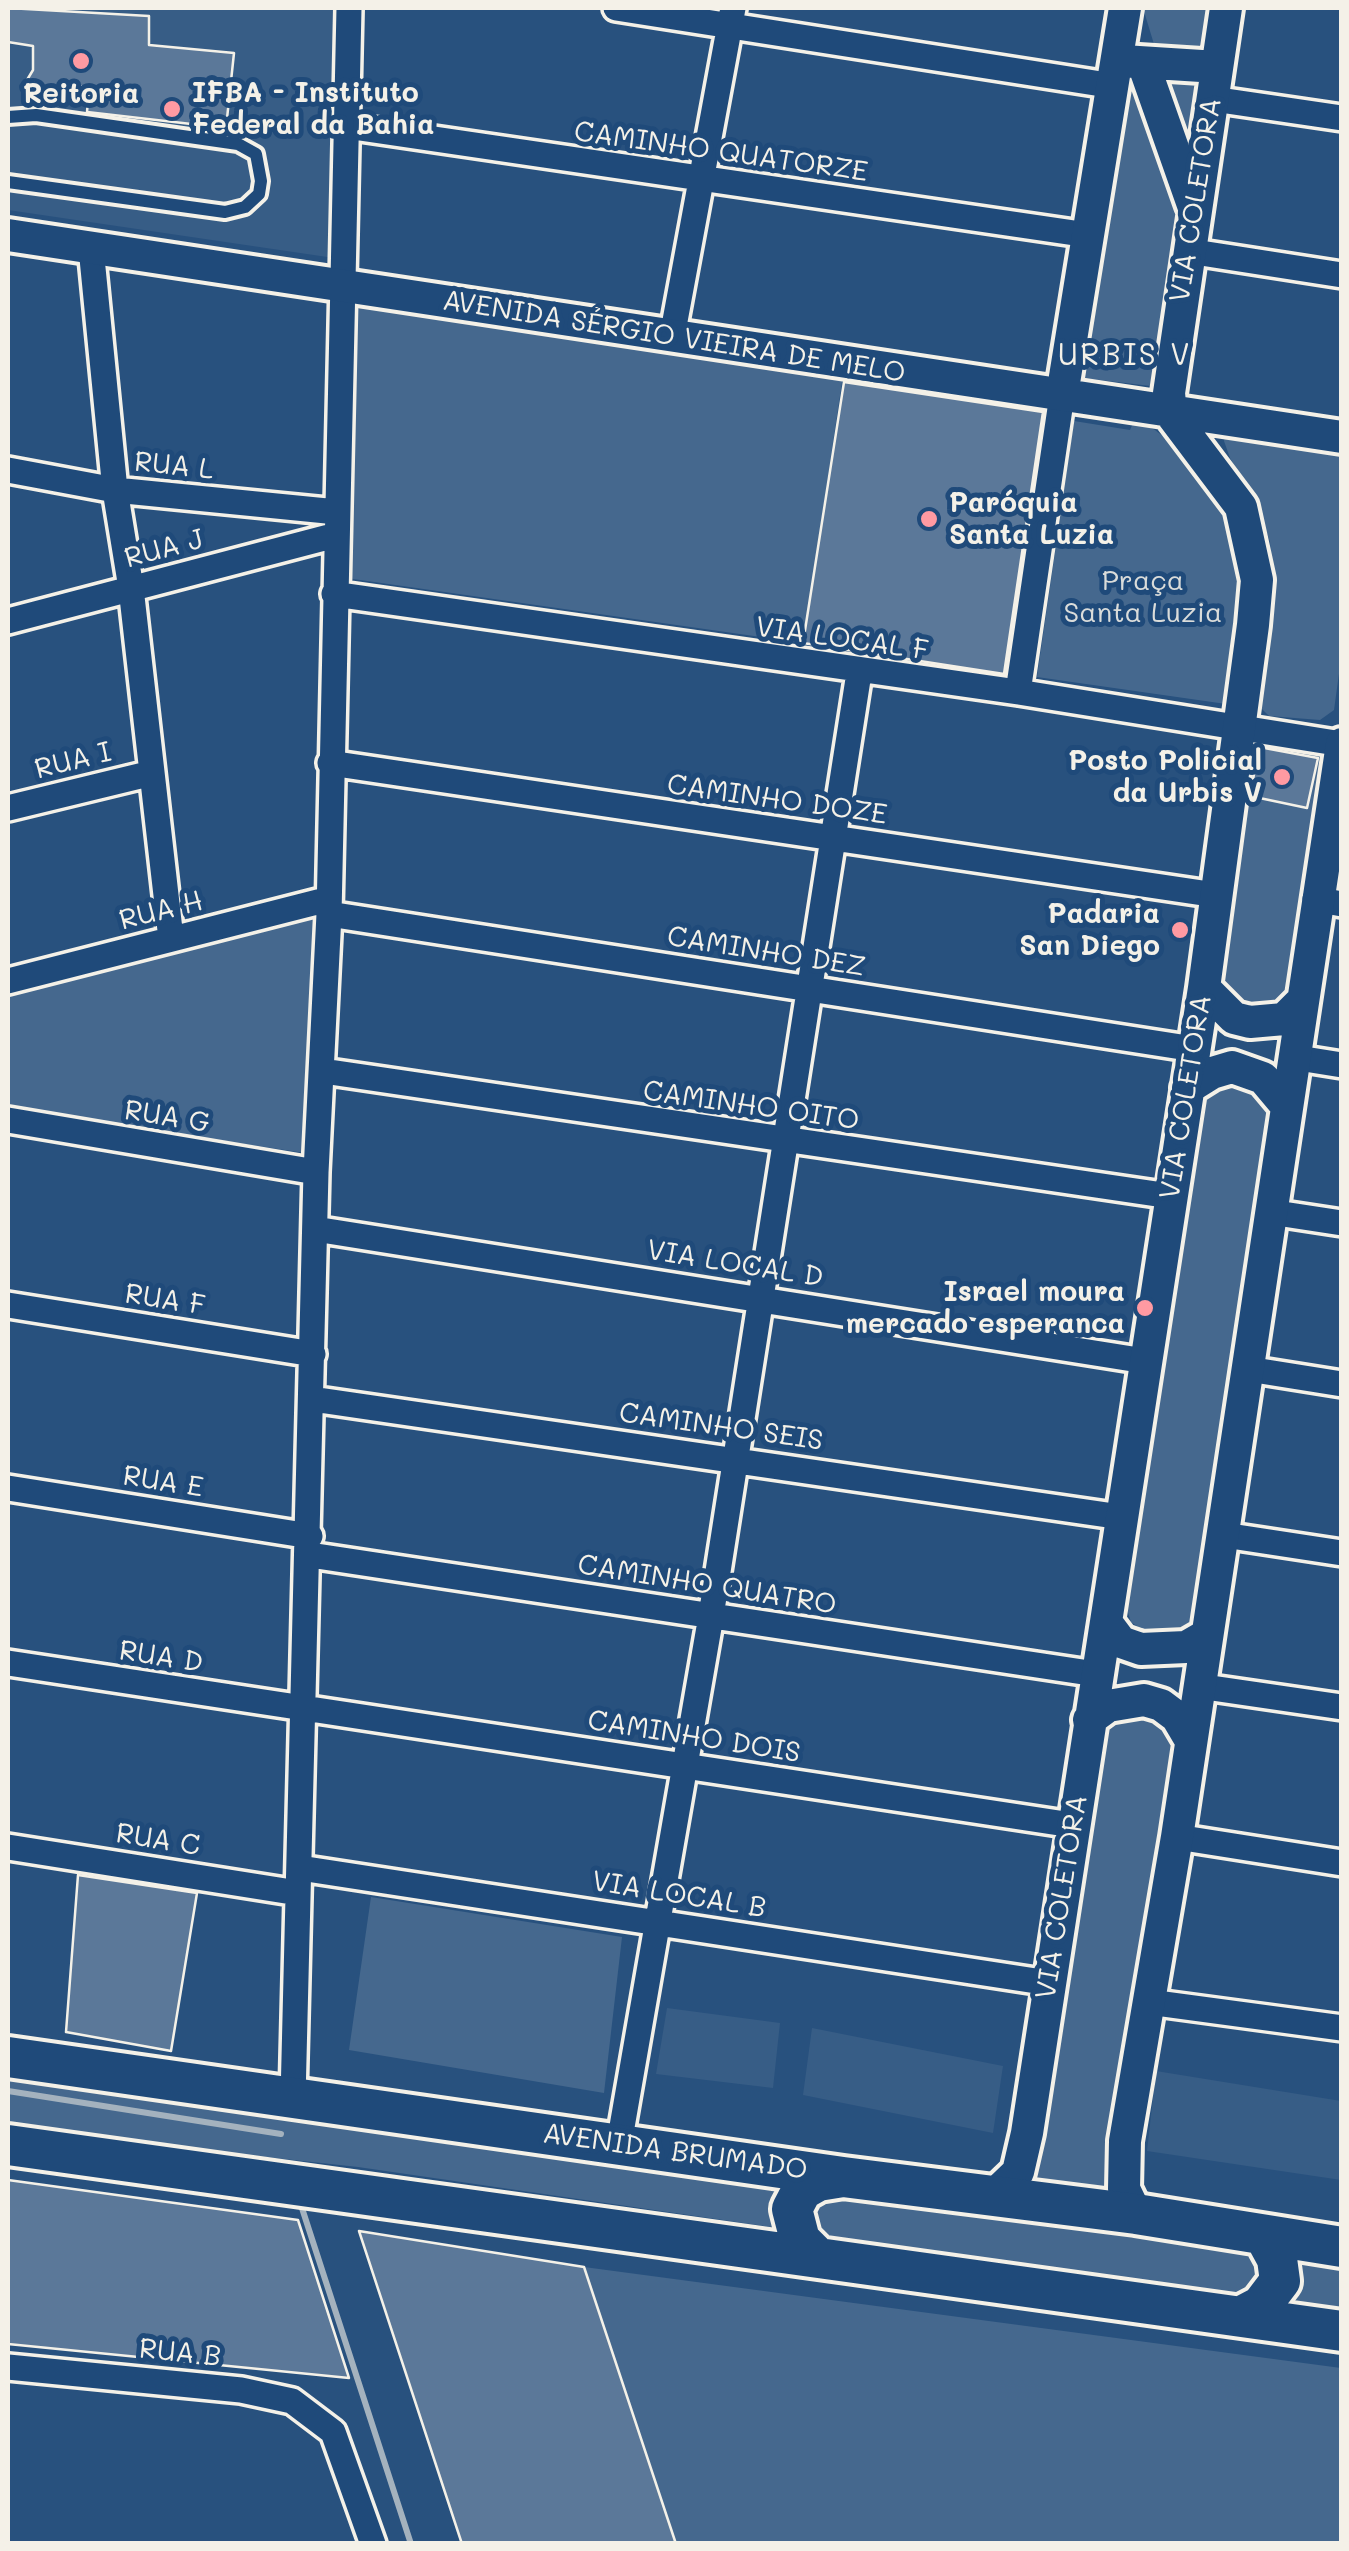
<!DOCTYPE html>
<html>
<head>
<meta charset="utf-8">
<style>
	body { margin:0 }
	#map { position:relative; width:1349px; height:2551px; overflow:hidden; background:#28517e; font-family:Mali,sans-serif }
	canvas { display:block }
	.frame { position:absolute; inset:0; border:10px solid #f4f1e8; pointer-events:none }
</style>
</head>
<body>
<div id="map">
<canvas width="1349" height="2551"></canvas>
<div class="frame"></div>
</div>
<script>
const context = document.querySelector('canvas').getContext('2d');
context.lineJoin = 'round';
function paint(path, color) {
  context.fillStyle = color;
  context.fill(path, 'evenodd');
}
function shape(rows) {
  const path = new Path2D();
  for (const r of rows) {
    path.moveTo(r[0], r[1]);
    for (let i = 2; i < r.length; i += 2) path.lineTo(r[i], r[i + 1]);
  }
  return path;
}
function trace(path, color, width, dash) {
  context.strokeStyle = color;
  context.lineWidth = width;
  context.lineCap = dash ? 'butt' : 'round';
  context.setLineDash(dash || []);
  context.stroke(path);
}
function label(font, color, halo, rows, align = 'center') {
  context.font = font + ' Mali,sans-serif';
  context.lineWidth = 10;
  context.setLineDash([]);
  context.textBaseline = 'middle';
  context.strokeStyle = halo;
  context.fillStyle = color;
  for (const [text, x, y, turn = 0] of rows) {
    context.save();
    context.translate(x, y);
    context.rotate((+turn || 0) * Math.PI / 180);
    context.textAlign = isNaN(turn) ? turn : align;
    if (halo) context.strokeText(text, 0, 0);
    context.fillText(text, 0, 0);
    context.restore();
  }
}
const built = shape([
	[8,8,338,8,334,258,8,210],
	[667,2008,780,2023,773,2088,656,2074],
	[812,2028,1003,2066,993,2133,803,2095],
	[1156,2071,1341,2101,1341,2180,1147,2151]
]);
const green = shape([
	[1143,8,1216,8,1191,166],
	[1131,72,1179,214,1159,387,1083,378],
	[354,292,844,369,803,643,346,578],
	[1074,421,1130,430,1134,421,1155,430,1180,449,1219,504,1238,556,1236,641,1226,704,1037,677],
	[1227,429,1341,440,1341,659,1334,710,1320,720,1269,716,1258,705,1255,686,1273,588,1270,542,1258,507,1230,458,1224,441],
	[1262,738,1327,754,1289,994,1278,1005,1251,1006,1231,994,1220,978,1252,744],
	[322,907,312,1154,8,1109,8,989],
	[1242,1077,1276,1115,1196,1618,1182,1634,1163,1635,1144,1631,1131,1622,1122,1594,1205,1084],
	[1153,1711,1180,1737,1125,2200,1013,2184,1100,1727,1114,1716],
	[371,1897,622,1937,604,2093,349,2050],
	[8,2062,790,2174,777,2192,778,2228,358,2167,8,2129],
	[814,2191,1232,2234,1267,2266,1250,2295,1232,2297,817,2234,807,2197],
	[1341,2254,1341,2313,1279,2304,1296,2258],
	[584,2267,1341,2368,1341,2543,676,2543]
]);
const stream = shape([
	[8,2091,281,2134],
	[300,2202,411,2544]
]);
const building = shape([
	[8,8,149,16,149,45,234,53,226,128,87,112,89,87,60,85,46,100,31,99,24,85,33,70,33,46,8,42,8,8],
	[844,382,1043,412,1004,674,803,643,844,382],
	[1259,747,1318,758,1307,808,1250,796,1259,747],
	[78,1875,197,1893,171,2051,66,2032,78,1875],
	[8,2180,298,2220,349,2378,8,2344,8,2180],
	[359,2231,584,2267,676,2544,462,2544,359,2231]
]);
const service = shape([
	[8,117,36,115,238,144,256,154,261,181,259,194,245,207,225,212,8,182]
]);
const minor = shape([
	[616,8,1114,86],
	[1213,99,1342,118],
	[346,126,1088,235],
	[91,248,115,490,131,588,171,939],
	[1188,251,1342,275],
	[672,337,733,8],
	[8,470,115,490,337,512],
	[334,594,1018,692,1342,744],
	[8,621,336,535],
	[1018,692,1062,395],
	[330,763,1216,895],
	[8,808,152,773],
	[1315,899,1342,904],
	[329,914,1194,1049],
	[8,981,329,899],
	[1292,1057,1342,1065],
	[323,1071,1170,1196],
	[8,1120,316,1172],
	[1270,1212,1342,1223],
	[315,1229,1145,1361],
	[8,1305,313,1354],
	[1248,1369,1342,1384],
	[312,1399,1121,1517],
	[8,1488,310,1536],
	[1224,1535,1342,1553],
	[310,1555,1096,1674],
	[8,1663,1072,1825],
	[1198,1686,1342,1707],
	[1177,1837,1342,1863],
	[8,1847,298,1893],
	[300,1868,1049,1983],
	[1149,2002,1342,2028],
	[293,2098,316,1172,329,914,349,8],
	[619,2144,711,1616,859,673],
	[8,2367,241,2390,292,2401,333,2432,373,2544]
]);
const tertiary = shape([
	[1123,61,1217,67],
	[1143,63,1193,205],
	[8,235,1342,437],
	[1062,395,1125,8],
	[1204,988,1234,1018,1250,1022,1284,1019,1299,1004],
	[1188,1088,1212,1073,1232,1067,1263,1078,1284,1103],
	[1106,1622,1121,1642,1141,1649,1186,1647,1205,1636],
	[1089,1720,1108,1706,1144,1700,1161,1705,1177,1717,1190,1739],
	[992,2197,1018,2172,1027,2133,1204,988,1253,625,1257,580,1241,507,1171,414,1169,393,1226,8],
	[1136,2214,1124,2189,1125,2141,1177,1837,1342,744]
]);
const primary = shape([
	[8,2057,843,2177,1136,2214,1342,2247],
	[8,2145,1342,2331],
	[815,2255,800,2240,792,2209,802,2190,818,2181,843,2177],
	[1242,2316,1261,2306,1280,2281,1277,2259,1265,2237]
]);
const markers = [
	[81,61,10,"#ff9aa2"],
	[172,109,10,"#ff9aa2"],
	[929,519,10,"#ff9aa2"],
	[1282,777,10,"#ff9aa2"],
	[1180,930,10,"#ff9aa2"],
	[1145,1308,10,"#ff9aa2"]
];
const poiNames = [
	["IFBA - Instituto",192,93,"left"],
	["Federal da Bahia",192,125,"left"],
	["Reitoria",81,94,"center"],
	["Paróquia",949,503,"left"],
	["Santa Luzia",949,535,"left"],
	["Posto Policial",1262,761],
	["da Urbis V",1262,793],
	["Padaria",1160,914],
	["San Diego",1160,946],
	["Israel moura",1125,1292],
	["mercado esperanca",1125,1324]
];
const streetNames = [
	["CAMINHO QUATORZE",721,152,8],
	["VIA COLETORA",1196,200,-81],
	["AVENIDA SÉRGIO VIEIRA DE MELO",674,337,9],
	["RUA L",174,466,6],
	["RUA J",164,549,-15],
	["VIA LOCAL F",842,639,8],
	["RUA I",73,761,-14],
	["CAMINHO DOZE",777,800,8],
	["RUA H",161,911,-14],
	["CAMINHO DEZ",766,952,9],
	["VIA COLETORA",1186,1097,-81],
	["CAMINHO OITO",751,1106,8],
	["RUA G",167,1117,9],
	["VIA LOCAL D",735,1264,9],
	["RUA F",165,1300,9],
	["CAMINHO SEIS",721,1427,8],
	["RUA E",163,1482,9],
	["CAMINHO QUATRO",707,1585,9],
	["RUA D",161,1657,9],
	["CAMINHO DOIS",694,1737,9],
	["RUA C",158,1840,9],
	["VIA LOCAL B",679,1895,9],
	["VIA COLETORA",1062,1897,-81],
	["AVENIDA BRUMADO",675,2152,8],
	["RUA B",180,2353,6]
];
const parkNames = [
	["Praça",1143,581],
	["Santa Luzia",1143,613]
];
const neighbourhoodNames = [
	["URBIS V",1125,356]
];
paint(built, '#375d86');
paint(green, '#45688e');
trace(stream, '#a4b2be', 6);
paint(building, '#5b7899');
trace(building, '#f4f1e8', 2.5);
trace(service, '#f4f1e8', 20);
trace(minor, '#f4f1e8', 32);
trace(tertiary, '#f4f1e8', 40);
trace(primary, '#f4f1e8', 48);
trace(service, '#1f4a7a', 12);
trace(minor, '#1f4a7a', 25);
trace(tertiary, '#1f4a7a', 32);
trace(primary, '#1f4a7a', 40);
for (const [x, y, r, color] of markers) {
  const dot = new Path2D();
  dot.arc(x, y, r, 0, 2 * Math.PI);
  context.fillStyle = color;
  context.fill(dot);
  trace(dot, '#1f4a7a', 4);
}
label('bold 28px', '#f4f1e8', '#1f4a7a', poiNames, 'right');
label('28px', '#f4f1e8', '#1f4a7a', streetNames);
label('28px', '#dadcda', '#1f4a7a', parkNames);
context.letterSpacing = '2.5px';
label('30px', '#f4f1e8', '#1f4a7a', neighbourhoodNames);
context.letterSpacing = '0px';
</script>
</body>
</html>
